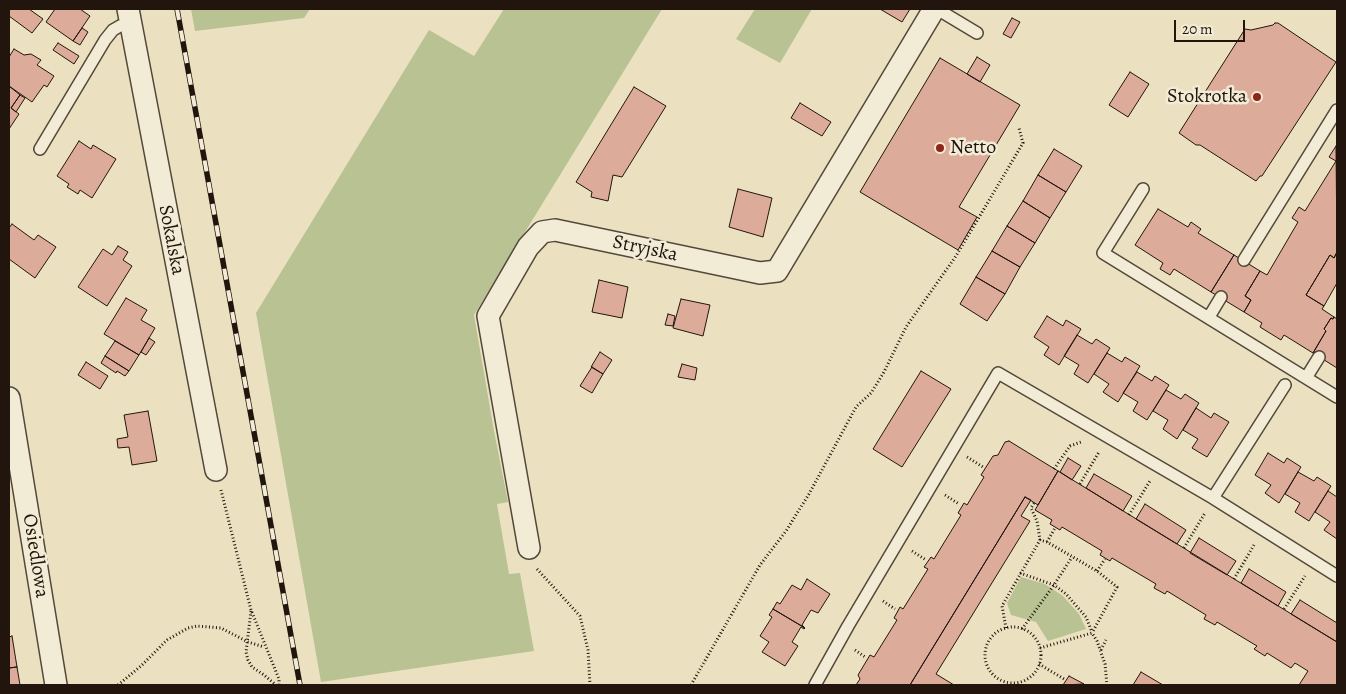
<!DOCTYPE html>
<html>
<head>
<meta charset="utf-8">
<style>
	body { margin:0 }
	#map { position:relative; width:1346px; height:694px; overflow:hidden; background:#ebe1c0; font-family:Alegreya,serif }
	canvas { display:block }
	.frame { position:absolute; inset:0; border:10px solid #22150d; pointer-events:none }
	.scale { position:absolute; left:1174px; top:20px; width:71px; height:22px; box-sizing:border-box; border:2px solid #22150d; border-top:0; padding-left:6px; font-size:15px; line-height:18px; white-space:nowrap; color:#22150d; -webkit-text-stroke:4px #f2ecd6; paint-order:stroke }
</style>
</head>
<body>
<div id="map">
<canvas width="1346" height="694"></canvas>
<div class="frame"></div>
<div class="scale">20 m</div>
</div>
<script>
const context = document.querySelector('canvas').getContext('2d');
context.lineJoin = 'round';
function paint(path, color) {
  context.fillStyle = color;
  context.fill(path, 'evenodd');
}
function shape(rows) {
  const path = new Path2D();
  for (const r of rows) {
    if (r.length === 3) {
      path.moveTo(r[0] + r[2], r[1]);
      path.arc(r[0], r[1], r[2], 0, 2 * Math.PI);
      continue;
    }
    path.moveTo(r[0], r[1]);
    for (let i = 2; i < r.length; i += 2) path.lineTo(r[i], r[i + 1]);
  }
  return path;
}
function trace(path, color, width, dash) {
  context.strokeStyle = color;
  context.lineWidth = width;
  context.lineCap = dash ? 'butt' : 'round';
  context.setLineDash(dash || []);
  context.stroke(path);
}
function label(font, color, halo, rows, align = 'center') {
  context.font = font + ' Alegreya,serif';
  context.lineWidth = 5;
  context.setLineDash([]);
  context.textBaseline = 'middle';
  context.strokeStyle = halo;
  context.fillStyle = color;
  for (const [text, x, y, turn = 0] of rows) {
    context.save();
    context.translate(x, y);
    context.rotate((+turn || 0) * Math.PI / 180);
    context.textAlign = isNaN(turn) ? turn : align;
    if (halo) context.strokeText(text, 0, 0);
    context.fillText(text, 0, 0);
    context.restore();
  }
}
const green = shape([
	[191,9,310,9,304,18,195,31],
	[504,9,662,9,474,315,494,431,508,502,497,504,509,574,520,573,534,651,321,682,256,313,429,30,474,56],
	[755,9,812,9,780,63,736,39],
	[1021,577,1045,584,1063,596,1079,614,1086,629,1048,641,1036,622,1011,615,1007,603]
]);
const building = shape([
	[9,9,29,9,43,19,32,33,9,16,9,9],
	[55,9,80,9,90,16,73,41,46,22,55,9],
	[880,9,910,9,902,22,880,9],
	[1012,18,1020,22,1011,38,1003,34,1012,18],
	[1275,23,1278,23,1336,62,1262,176,1260,176,1256,181,1200,145,1196,145,1179,133,1245,29,1251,30,1273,25,1275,23],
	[82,28,88,32,80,45,73,41,82,28],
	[58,43,79,56,74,64,53,50,58,43],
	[14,49,24,55,31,54,41,60,37,65,54,76,47,87,44,85,32,102,9,86,9,57,14,49],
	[977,57,990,65,980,82,967,74,977,57],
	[940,58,1020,105,959,207,977,217,958,250,860,192,940,58],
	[1130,72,1149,84,1128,117,1109,105,1130,72],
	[9,86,20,95,11,108,19,114,9,129,9,86],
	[634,87,666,106,622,177,613,175,608,201,591,197,592,192,576,182,634,87],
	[20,95,25,98,16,112,11,108,20,95],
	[800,103,831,122,822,136,791,118,800,103],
	[79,141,91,149,93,145,116,159,92,198,80,190,78,194,67,187,69,184,57,176,79,141],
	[1336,146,1337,252,1334,258,1330,255,1306,295,1324,306,1322,309,1334,317,1333,319,1331,318,1324,329,1326,331,1313,353,1284,335,1281,340,1260,327,1262,323,1244,312,1251,300,1245,296,1260,271,1267,275,1298,222,1292,218,1299,207,1305,211,1336,161,1329,157,1336,146],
	[1054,149,1082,166,1066,192,1038,175,1054,149],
	[1038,175,1066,192,1050,218,1023,201,1038,175],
	[738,189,772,198,763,237,729,227,738,189],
	[1023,201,1050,218,1035,243,1007,226,1023,201],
	[1158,209,1188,227,1191,222,1201,229,1198,233,1234,255,1211,292,1174,269,1170,275,1160,269,1163,263,1135,245,1158,209],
	[12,224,34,240,38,235,56,247,35,278,9,259,9,228,12,224],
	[1007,226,1035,243,1020,267,992,251,1007,226],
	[118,246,128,252,123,260,132,266,107,306,78,287,103,249,112,255,118,246],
	[992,251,1020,267,1005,294,976,277,992,251],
	[1337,252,1337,283,1324,306,1306,295,1330,255,1334,258,1337,252],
	[1234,255,1260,271,1245,296,1251,300,1244,312,1211,292,1234,255],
	[976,277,1005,294,987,321,960,304,976,277],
	[599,280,628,287,622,318,592,312,599,280],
	[126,298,147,310,141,320,155,328,139,355,104,334,126,298],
	[681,299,710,305,703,336,673,328,681,299],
	[668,314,675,316,673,326,665,325,668,314],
	[1047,316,1063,326,1066,320,1081,329,1059,365,1044,355,1049,347,1034,337,1047,316],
	[1334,317,1337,319,1337,368,1313,353,1326,331,1324,329,1331,318,1333,319,1334,317],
	[1077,335,1092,344,1096,339,1110,348,1088,383,1074,374,1079,365,1064,356,1077,335],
	[149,338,155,342,146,355,141,352,149,338],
	[115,341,139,355,129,371,105,356,115,341],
	[600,352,612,360,603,374,591,367,600,352],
	[1107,353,1122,362,1125,357,1140,366,1118,402,1103,392,1109,384,1094,374,1107,353],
	[105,356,129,371,125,376,117,371,116,373,101,363,105,356],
	[86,362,108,376,100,389,78,375,86,362],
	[682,364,697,368,695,380,678,377,682,364],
	[592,367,603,374,592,393,580,386,592,367],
	[921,371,951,389,902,467,873,449,921,371],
	[1137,372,1152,381,1155,376,1169,385,1147,420,1133,411,1138,402,1123,393,1137,372],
	[1166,390,1181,399,1185,394,1199,403,1177,439,1163,429,1168,420,1153,411,1166,390],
	[1196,408,1211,418,1214,413,1229,422,1207,457,1192,448,1198,439,1183,430,1196,408],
	[148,411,157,461,132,465,129,447,118,448,117,439,128,437,124,415,148,411],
	[1009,441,1058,471,1038,505,1025,497,910,685,911,685,856,685,860,679,858,675,870,655,874,657,897,620,894,618,900,607,903,609,928,569,924,567,931,557,934,559,961,515,958,513,964,503,967,505,984,477,981,475,993,456,998,455,1005,442,1009,441],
	[1268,453,1284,463,1287,458,1301,467,1279,503,1265,493,1271,485,1255,475,1268,453],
	[1068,458,1081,466,1072,480,1060,472,1068,458],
	[1058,471,1337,642,1337,685,1299,685,1308,671,1295,663,1291,668,1267,653,1265,656,1254,649,1257,646,1217,622,1215,625,1204,619,1206,615,1167,591,1165,594,1154,588,1156,584,1112,558,1110,561,1100,555,1102,551,1062,527,1060,530,1050,524,1052,520,1035,510,1058,471],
	[1298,472,1314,481,1317,477,1331,486,1309,521,1295,512,1300,503,1285,494,1298,472],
	[1094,474,1132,496,1123,511,1086,488,1094,474],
	[1328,491,1337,497,1337,539,1324,530,1330,522,1315,512,1328,491],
	[1025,497,1031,500,1021,516,1030,521,936,674,954,685,910,685,1025,497],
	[1145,504,1186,530,1177,544,1136,519,1145,504],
	[1199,538,1236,561,1227,575,1190,553,1199,538],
	[1249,569,1286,592,1278,606,1241,583,1249,569],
	[807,579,830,594,818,613,811,610,802,625,805,628,773,609,777,602,780,604,792,585,801,590,807,579],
	[1300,600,1337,623,1337,642,1291,614,1300,600],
	[773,609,805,628,804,629,801,627,792,642,798,646,785,666,762,652,769,642,760,636,772,617,769,615,773,609],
	[12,636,17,667,9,668,9,637,12,636],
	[17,667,20,685,9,685,9,668,17,667],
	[1141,672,1163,685,1133,685,1141,672],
	[1069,676,1084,684,1063,685,1069,676]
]);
const path = shape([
	[967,457,983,467],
	[1054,469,1070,446,1081,442],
	[1080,484,1099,452],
	[221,490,251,610,279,679,279,685],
	[945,495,959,504],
	[1034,503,1031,508,1037,521,1040,540],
	[1129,515,1150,481],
	[1047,542,1055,528],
	[1184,548,1205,513],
	[912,551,926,560],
	[537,569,580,616,588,650,590,685],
	[1097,571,1105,559],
	[1020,573,1054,585,1066,594,1086,617,1092,632],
	[1234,579,1254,545],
	[883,601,895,609],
	[1284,609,1305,576],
	[251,611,246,652,248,660,252,667,264,675,276,685],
	[1013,655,28],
	[1006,628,1002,606,1040,540,1047,542,1097,571,1117,587,1092,633],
	[1022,629,1054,585,1072,557],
	[1040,648,1092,633,1097,641,1105,664,1107,685],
	[855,650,865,657],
	[1101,650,1106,640],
	[1039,664,1064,679],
	[118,685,141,666,167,640,188,628,197,626,221,628,248,642,264,647],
	[691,685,760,565,786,531,809,494,856,407,871,393,884,372,906,327,956,256,1023,143,1019,128]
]);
const lane = shape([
	[937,9,977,33],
	[40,149,105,40,113,30,120,26,131,24],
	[1143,189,1103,253,1337,397],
	[1244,260,1337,110],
	[1209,317,1221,297],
	[1306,378,1319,357],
	[1213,498,1285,385],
	[815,685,848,626,998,373,1213,498,1337,576]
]);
const street = shape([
	[128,9,216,470],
	[9,398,56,685],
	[529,548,488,316,528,247,542,232,555,230,760,273,777,271,934,9]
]);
const rail = shape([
	[177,9,300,685]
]);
const markers = [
	[1257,97,5,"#8f2418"],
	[940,148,5,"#8f2418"]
];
const poiNames = [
	["Stokrotka",1247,97],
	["Netto",950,148,"left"]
];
const streetNames = [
	["Sokalska",171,240,79],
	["Stryjska",645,249,12],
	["Osiedlowa",35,556,81]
];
paint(green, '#b8c292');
paint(building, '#dcab99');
trace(building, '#22150d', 1);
trace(lane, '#54483a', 14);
trace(street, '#54483a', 24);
trace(path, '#22150d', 3, [1, 2.5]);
trace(lane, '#f2ecd6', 11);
trace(street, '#f2ecd6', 21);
trace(rail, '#22150d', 5.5);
trace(rail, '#f2ecd6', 4, [11]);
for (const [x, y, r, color] of markers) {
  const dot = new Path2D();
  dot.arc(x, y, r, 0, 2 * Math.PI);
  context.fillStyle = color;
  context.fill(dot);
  trace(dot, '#f2ecd6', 2);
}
label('20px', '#22150d', '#f2ecd6', poiNames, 'right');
label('20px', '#22150d', '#f2ecd6', streetNames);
</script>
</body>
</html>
